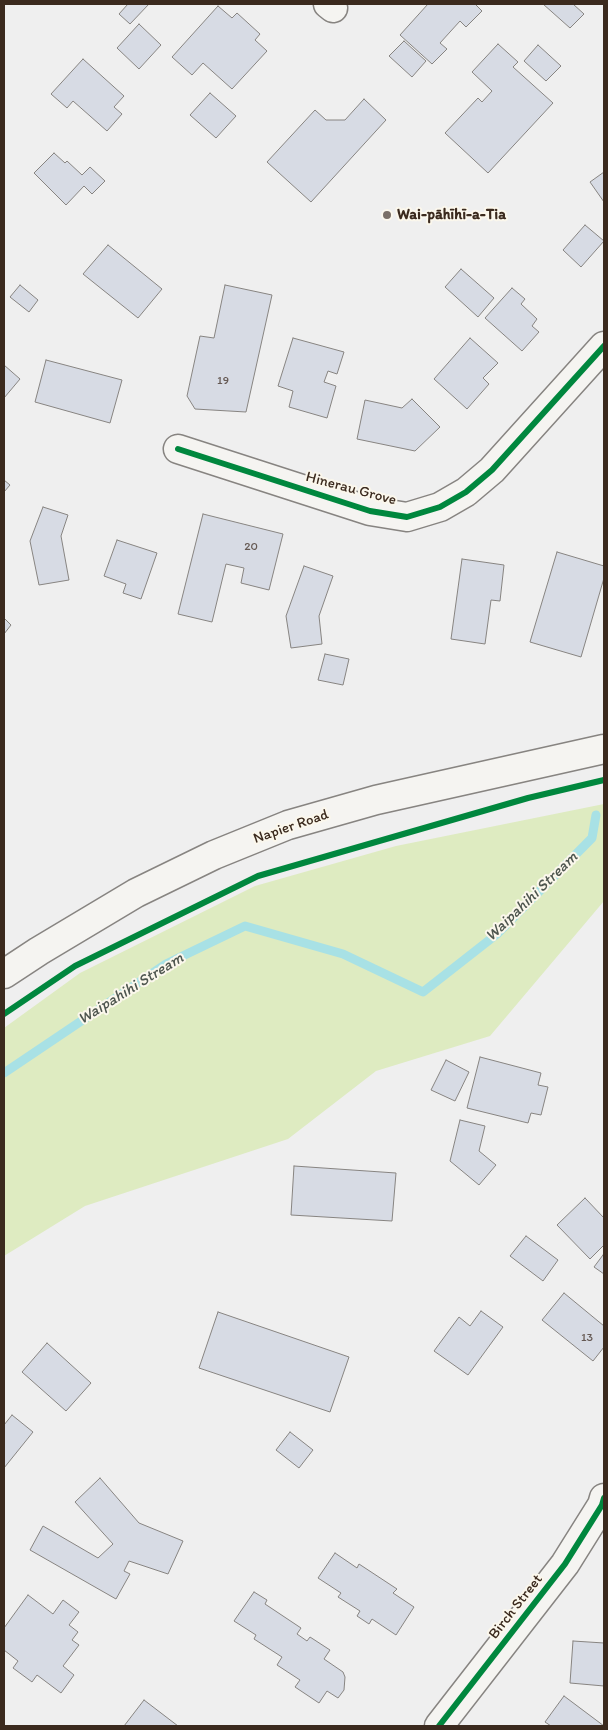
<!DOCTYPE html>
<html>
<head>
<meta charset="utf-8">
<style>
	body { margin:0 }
	#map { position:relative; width:608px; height:1730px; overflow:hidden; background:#efefef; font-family:Itim,sans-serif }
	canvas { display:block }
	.frame { position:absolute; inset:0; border:5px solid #3b2a1e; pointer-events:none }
</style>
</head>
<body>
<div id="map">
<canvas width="608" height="1730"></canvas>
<div class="frame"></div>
</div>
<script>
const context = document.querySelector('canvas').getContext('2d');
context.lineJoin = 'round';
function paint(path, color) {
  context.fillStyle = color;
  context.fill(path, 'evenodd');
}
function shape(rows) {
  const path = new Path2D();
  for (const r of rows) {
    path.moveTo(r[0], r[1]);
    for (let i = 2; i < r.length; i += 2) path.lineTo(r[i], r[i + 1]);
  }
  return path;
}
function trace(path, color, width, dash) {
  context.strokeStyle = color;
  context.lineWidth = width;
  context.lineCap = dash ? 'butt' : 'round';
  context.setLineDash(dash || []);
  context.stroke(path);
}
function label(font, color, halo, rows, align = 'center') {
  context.font = font + ' Itim,sans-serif';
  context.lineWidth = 4;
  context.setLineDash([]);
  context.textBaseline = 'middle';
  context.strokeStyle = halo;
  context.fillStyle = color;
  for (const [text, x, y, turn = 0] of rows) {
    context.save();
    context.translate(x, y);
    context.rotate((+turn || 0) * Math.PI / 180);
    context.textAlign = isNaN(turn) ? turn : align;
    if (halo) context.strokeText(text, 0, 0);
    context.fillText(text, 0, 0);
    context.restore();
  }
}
const green = shape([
	[604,804,604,901,490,1036,376,1071,288,1139,85,1206,4,1256,4,1028,80,973,255,886,396,846]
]);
const stream = shape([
	[4,1073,166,964,245,926,343,954,423,992,497,934,592,838,596,815]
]);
const building = shape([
	[128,4,149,4,130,24,119,14,128,4],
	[428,4,478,4,476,5,482,11,466,27,460,21,440,43,447,49,432,64,400,35,428,4],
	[543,4,573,4,584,14,570,28,543,4],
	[218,6,232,18,237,13,260,34,255,40,267,51,232,89,203,63,192,75,172,57,218,6],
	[139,24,161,45,139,69,117,48,139,24],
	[404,41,426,61,412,77,389,56,404,41],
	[498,44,518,62,513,67,553,103,488,173,445,133,478,98,482,102,492,91,472,72,498,44],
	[538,45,561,66,546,81,524,61,538,45],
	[83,59,124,96,114,107,122,114,107,131,73,101,67,108,51,94,83,59],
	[210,93,236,116,216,138,190,115,210,93],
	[364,99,386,120,311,202,267,162,315,110,326,120,345,120,364,99],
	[54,153,65,163,67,161,82,175,90,167,105,181,92,194,84,186,66,205,34,173,54,153],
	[604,172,604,202,590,182,604,172],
	[585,225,604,241,581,267,563,250,585,225],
	[108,245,162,289,138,318,83,274,108,245],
	[461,269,494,298,478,317,445,287,461,269],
	[20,285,38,300,29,312,10,297,20,285],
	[225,285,272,295,246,412,195,409,187,396,200,336,214,338,225,285],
	[512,288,525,299,521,304,537,319,532,326,539,332,522,351,485,318,512,288],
	[293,338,344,352,337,374,328,371,324,382,336,386,327,418,289,407,293,391,278,386,293,338],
	[470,338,498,363,483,378,489,384,467,409,434,379,470,338],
	[46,360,122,380,110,423,35,402,46,360],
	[4,365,20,379,4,398,4,365],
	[412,399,440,427,415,451,357,439,365,400,402,408,412,399],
	[4,480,10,485,4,492,4,480],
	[43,507,68,515,61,536,69,580,39,585,30,541,43,507],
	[203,514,283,534,269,590,241,583,244,568,226,564,212,622,178,614,203,514],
	[117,540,157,553,141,599,123,593,126,584,104,576,117,540],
	[557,552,604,566,604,578,581,657,530,642,557,552],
	[462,559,504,565,500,601,491,600,485,644,451,639,462,559],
	[304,566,333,576,319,616,322,644,291,648,286,616,304,566],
	[4,618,11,625,4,634,4,618],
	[325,654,349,659,343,685,318,680,325,654],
	[480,1057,541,1073,538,1085,548,1087,541,1115,531,1113,528,1123,467,1108,480,1057],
	[446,1060,469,1072,455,1101,431,1090,446,1060],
	[460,1120,485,1126,479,1151,496,1165,479,1185,450,1161,460,1120],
	[294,1166,396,1173,392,1221,291,1215,294,1166],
	[585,1198,604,1218,604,1245,590,1259,557,1225,585,1198],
	[526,1236,558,1260,543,1281,510,1256,526,1236],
	[603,1255,604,1255,604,1274,594,1267,603,1255],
	[564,1293,604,1326,604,1347,593,1361,542,1320,564,1293],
	[481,1311,503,1327,468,1375,434,1351,459,1317,470,1326,481,1311],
	[218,1312,349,1357,330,1412,199,1368,218,1312],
	[47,1343,91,1383,66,1411,22,1372,47,1343],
	[12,1415,33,1432,4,1468,4,1425,12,1415],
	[290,1432,313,1450,299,1468,276,1450,290,1432],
	[100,1478,139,1523,183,1541,168,1574,129,1561,124,1571,130,1574,116,1599,30,1550,43,1526,98,1558,113,1544,75,1502,100,1478],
	[335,1553,357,1568,359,1564,397,1589,393,1593,414,1607,396,1635,372,1619,369,1624,357,1616,360,1611,338,1597,341,1593,318,1578,335,1553],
	[254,1592,267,1600,265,1604,301,1628,297,1634,307,1641,310,1637,330,1650,324,1659,343,1672,345,1677,344,1690,338,1698,327,1691,319,1703,295,1687,300,1680,277,1665,282,1657,254,1639,256,1635,234,1621,254,1592],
	[28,1595,53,1614,63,1600,79,1612,69,1625,78,1632,72,1640,79,1645,63,1666,74,1675,61,1693,37,1675,32,1682,13,1668,18,1661,4,1650,4,1628,28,1595],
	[573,1641,604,1643,604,1686,570,1683,573,1641],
	[564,1696,604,1726,551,1726,545,1722,564,1696],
	[144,1700,178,1726,124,1726,144,1700]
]);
const minor = shape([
	[328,4,333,8],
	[178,449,370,511,407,517,440,507,466,492,492,470,604,346],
	[439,1726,565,1564,602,1505,604,1498]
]);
const secondary = shape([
	[4,974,39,951,136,893,214,855,288,825,376,800,604,749]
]);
const cycleway = shape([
	[178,449,370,511,407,517,440,507,466,492,492,470,604,346],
	[4,1014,75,966,258,876,528,798,604,780],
	[439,1726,565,1564,602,1505,604,1498]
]);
const markers = [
	[387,215,5,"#7a6f67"]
];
const numberNames = [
	["19",223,381],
	["20",251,547],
	["13",587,1338]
];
const poiNames = [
	["Wai-pāhīhī-a-Tia",397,215]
];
const streetNames = [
	["Hinerau Grove",351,489,15],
	["Napier Road",291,827,-19],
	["Birch Street",516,1607,-52]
];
const waterNames = [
	["Waipahihi Stream",532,897,-44],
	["Waipahihi Stream",131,989,-32]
];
paint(green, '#deebc1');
trace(stream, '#a8e1e5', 9);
paint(building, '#d7dbe4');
trace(building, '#878481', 1);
trace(minor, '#878481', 31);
trace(secondary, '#878481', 31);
trace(minor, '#f5f4f1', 28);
trace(secondary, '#f5f4f1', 28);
trace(cycleway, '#00873e', 6);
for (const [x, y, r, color] of markers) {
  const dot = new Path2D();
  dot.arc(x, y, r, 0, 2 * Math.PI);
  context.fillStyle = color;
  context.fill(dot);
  trace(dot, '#fbf7ec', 2);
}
label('12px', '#645852', null, numberNames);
label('bold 15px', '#3b2a1e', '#fbf7ec', poiNames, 'left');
label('15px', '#3b2a1e', '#fbf7ec', streetNames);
label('italic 16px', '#4e564f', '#fbf7ec', waterNames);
</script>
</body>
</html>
